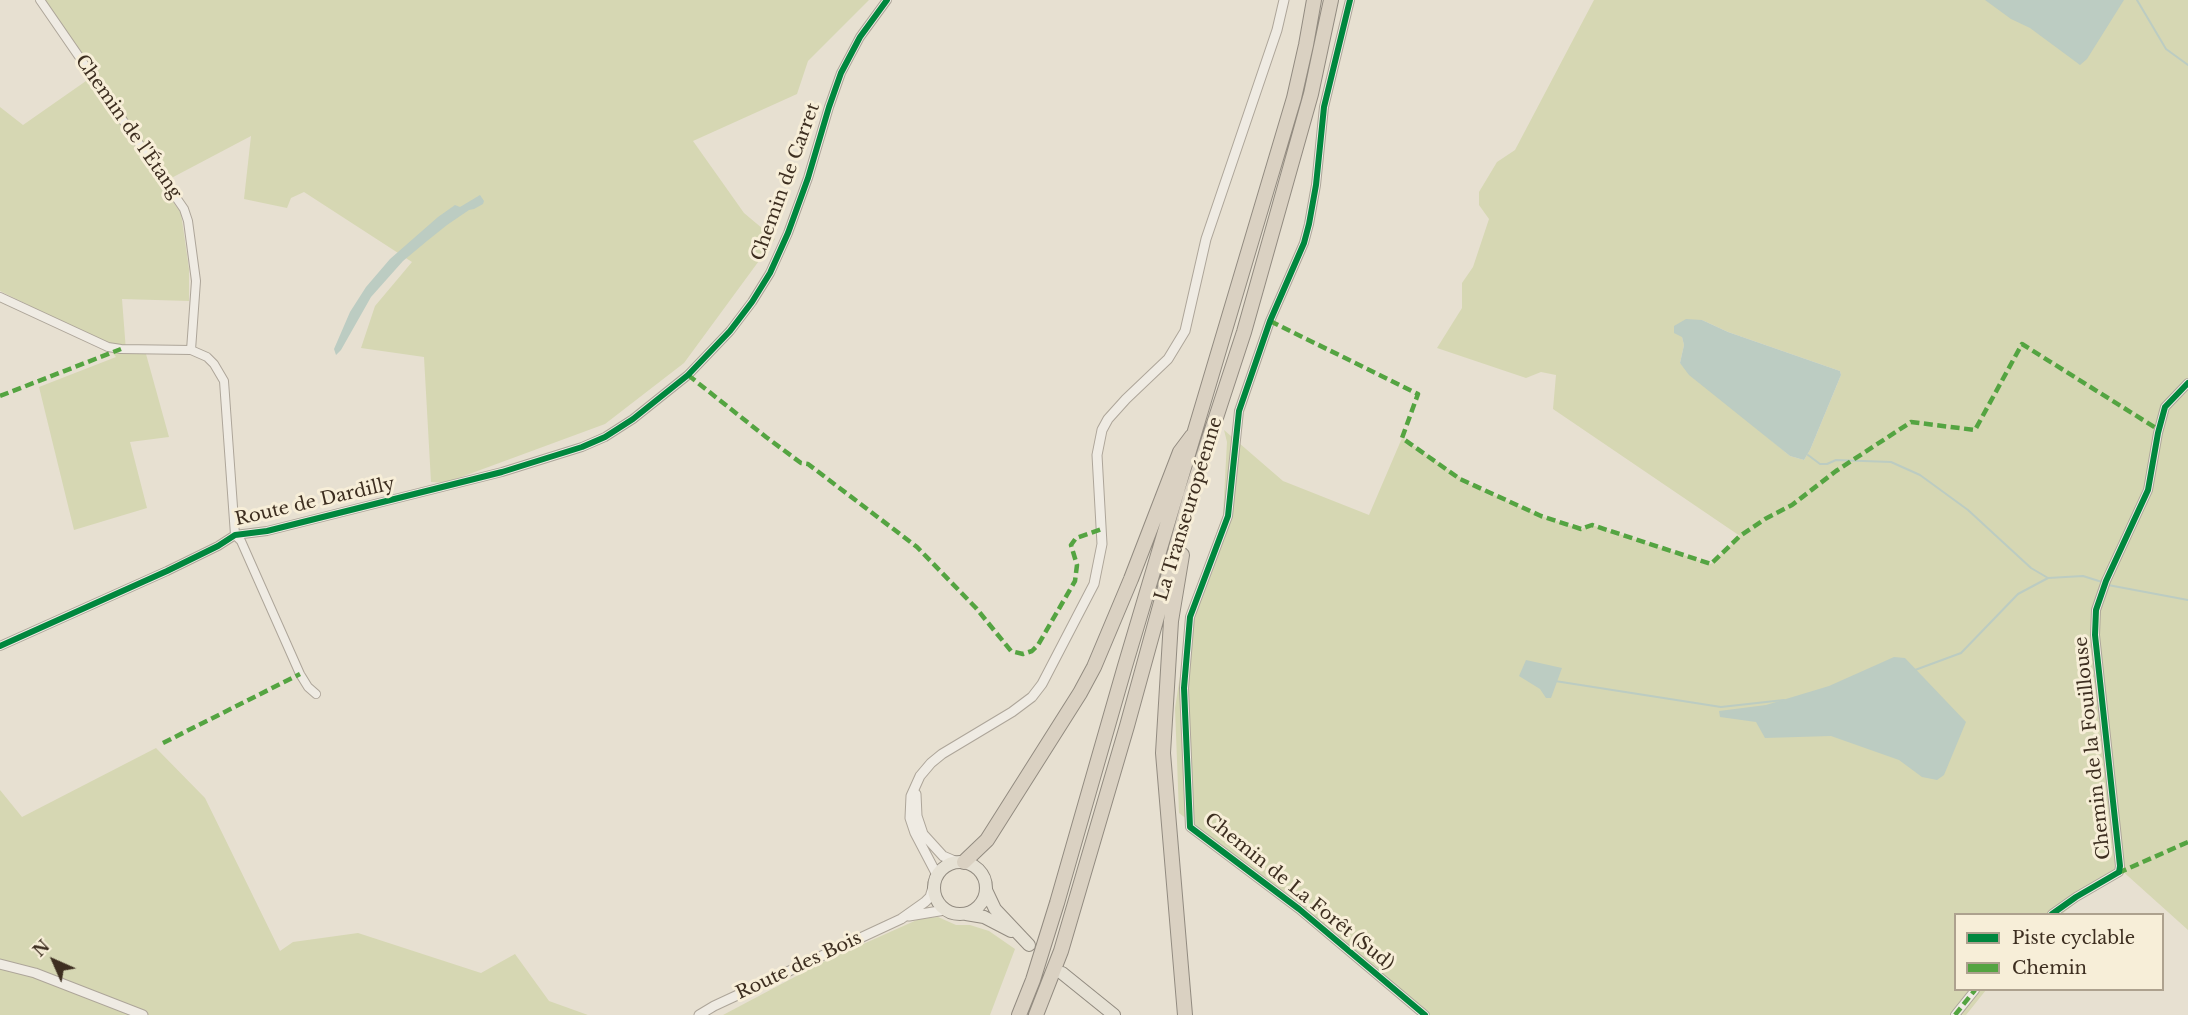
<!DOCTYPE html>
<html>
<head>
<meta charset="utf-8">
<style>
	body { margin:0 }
	#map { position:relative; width:2188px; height:1015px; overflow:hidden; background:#e7e0d1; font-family:"Libre Baskerville",serif }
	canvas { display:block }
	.legend { position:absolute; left:1954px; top:913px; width:210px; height:78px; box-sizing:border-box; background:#f7eed8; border:2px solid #ada18e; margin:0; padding:8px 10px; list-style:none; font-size:18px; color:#3d2e20 }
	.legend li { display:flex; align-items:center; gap:12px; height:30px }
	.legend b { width:30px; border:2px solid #ada18e }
	.north { position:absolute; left:24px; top:931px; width:60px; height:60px; -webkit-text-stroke:4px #f7eed8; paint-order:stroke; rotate:315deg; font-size:16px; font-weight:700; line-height:24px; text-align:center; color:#3d2e20 }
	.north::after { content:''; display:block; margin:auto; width:21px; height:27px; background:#3d2e20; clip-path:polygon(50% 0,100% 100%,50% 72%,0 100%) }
</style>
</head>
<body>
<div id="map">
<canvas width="2188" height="1015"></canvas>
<ul class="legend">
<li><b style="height:8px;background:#00873e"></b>Piste cyclable</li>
<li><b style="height:8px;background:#54a441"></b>Chemin</li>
</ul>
<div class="north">N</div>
</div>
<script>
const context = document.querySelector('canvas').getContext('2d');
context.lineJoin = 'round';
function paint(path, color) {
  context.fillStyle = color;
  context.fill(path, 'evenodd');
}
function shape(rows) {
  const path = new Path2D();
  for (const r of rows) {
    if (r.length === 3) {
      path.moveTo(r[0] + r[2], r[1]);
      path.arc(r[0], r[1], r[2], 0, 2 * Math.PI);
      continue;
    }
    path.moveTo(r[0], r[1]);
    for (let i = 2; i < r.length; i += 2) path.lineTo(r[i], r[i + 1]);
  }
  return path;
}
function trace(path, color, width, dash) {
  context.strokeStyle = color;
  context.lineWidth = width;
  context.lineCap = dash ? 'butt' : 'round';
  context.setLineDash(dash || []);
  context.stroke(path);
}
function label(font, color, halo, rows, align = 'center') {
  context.font = font + ' "Libre Baskerville",serif';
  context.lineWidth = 6;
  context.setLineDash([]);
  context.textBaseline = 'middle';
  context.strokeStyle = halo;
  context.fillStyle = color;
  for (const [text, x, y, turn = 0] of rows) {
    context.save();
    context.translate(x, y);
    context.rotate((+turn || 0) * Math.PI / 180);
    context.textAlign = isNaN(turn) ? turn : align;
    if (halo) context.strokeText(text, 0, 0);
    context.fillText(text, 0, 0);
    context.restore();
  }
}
const green = shape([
	[44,0,869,0,808,61,797,94,693,141,744,213,775,239,684,363,605,424,445,483,431,482,424,357,361,348,375,306,412,262,304,192,291,198,287,208,244,199,251,136,160,184,181,213,189,269,189,301,122,299,126,351,146,354,169,437,130,442,147,508,74,530,39,387,116,357,104,343,0,291,0,107,23,125,96,74],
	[1594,0,2188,0,2188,930,2119,868,2062,914,1956,914,1956,990,1986,990,1966,1015,1430,1015,1310,914,1179,813,1175,708,1189,619,1205,565,1223,515,1227,442,1224,430,1283,481,1369,515,1402,438,1470,484,1541,516,1581,529,1592,525,1711,564,1740,536,1553,409,1556,375,1541,372,1526,378,1437,348,1462,308,1462,283,1473,267,1489,219,1479,205,1479,192,1497,162,1515,150],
	[1702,320,1728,332,1840,371,1841,375,1810,450,1804,460,1790,456,1680,363,1684,345,1682,337],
	[156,748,205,798,280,951,293,942,358,933,481,973,515,954,549,1001,588,1015,0,1015,0,790,22,817],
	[938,917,956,925,970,925,989,931,1015,949,990,1015,723,1015,823,962,919,919]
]);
const water = shape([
	[1985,0,2124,0,2087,59,2080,65,2030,28,2011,19],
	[480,195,484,201,483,204,474,209,469,210,447,225,427,241,403,261,371,297,341,350,336,355,334,349,350,312,366,287,390,259,438,217,455,205,460,207],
	[1686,319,1702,320,1728,332,1840,371,1841,375,1810,450,1804,460,1790,456,1689,375,1680,363,1684,345,1682,337,1674,333,1674,326],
	[1894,657,1905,658,1966,722,1944,775,1937,780,1922,777,1899,760,1831,736,1765,738,1756,722,1720,717,1719,711,1766,705,1829,686],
	[1526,660,1562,668,1551,698,1546,698,1540,689,1519,676]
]);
const stream = shape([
	[2137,0,2166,49,2188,65],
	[1808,455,1820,464,1827,464,1836,460,1891,462,1920,475,1968,510,2031,568,2048,578,2083,576,2102,582],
	[2108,585,2188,600],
	[1915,670,1961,653,2018,594,2048,578],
	[1555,681,1721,707,1784,700]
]);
const minor = shape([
	[40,0,184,209,188,221,196,281,191,350],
	[1350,0,1324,107,1316,185,1309,224,1304,243,1270,321,1239,411,1228,516,1190,617,1184,688,1190,827,1299,909,1425,1015],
	[0,297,108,347,121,349,191,350,207,357,214,364,224,381,235,535,241,541,300,674,308,687,316,694],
	[0,646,167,571,218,546,235,535,267,531,502,472,582,447,605,437,633,419,688,375,730,331,752,302,770,273,788,233,808,178,829,107,841,73,860,37,887,0],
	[2052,914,2076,897,2119,872,2120,866,2095,635,2096,610,2106,581,2148,490,2158,433,2165,407,2188,383],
	[1955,1015,1975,990]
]);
const tertiary = shape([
	[916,794,917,816,923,834,943,856,957,862],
	[937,875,915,833,910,818,911,796,920,776,931,763,942,754,1012,712,1032,697,1042,684,1094,584,1102,544,1097,455,1102,430,1108,419,1126,399,1168,359,1185,331,1206,239,1277,30,1284,0],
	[909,916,945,910],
	[0,964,35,973,143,1015],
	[699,1015,714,1006,901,919,925,902,930,897,933,887]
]);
const primary = shape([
	[960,888,26],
	[986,890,995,909,1029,945],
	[966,914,984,917,1011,931],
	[1062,973,1114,1015]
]);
const motorway = shape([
	[1182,555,1171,621,1163,753,1185,1015],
	[964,862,987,840,1080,693,1094,667,1131,579,1180,452,1192,436],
	[1019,1015,1033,980,1057,903,1125,666,1294,98,1306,45,1314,0],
	[1036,1015,1061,951,1127,726,1190,497,1244,332,1311,94,1331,0]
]);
const quiet = shape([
	[1270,321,1418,394,1402,438,1460,479,1541,516,1581,529,1592,525,1711,564,1740,536,1765,519,1792,505,1836,471,1911,422,1975,430,2022,344,2159,430],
	[688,375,766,437,801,463,808,464,917,547,976,608,1011,651,1023,654,1032,651,1038,645,1075,581,1077,565,1071,545,1076,538,1102,529],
	[0,396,121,349],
	[163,743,300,674],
	[2118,873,2188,842],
	[1955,1015,1975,990]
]);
const cycleway = shape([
	[1350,0,1324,107,1316,185,1309,224,1304,243,1270,321,1239,411,1228,516,1190,617,1184,688,1190,827,1299,909,1425,1015],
	[0,646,167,571,218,546,235,535,267,531,502,472,582,447,605,437,633,419,688,375,730,331,752,302,770,273,788,233,808,178,829,107,841,73,860,37,887,0],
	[2052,914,2076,897,2119,872,2120,866,2095,635,2096,610,2106,581,2148,490,2158,433,2165,407,2188,383]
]);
const streetNames = [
	["Chemin de l'Étang",128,127,55],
	["Chemin de Carret",786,182,-70],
	["Route de Dardilly",315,502,-13],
	["La Transeuropéenne",1189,509,-73],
	["Chemin de la Fouillouse",2093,748,-96],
	["Chemin de La Forêt (Sud)",1299,892,39],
	["Route des Bois",799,966,-25]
];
paint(green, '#d6d7b3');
paint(water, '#bcccc2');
trace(stream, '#bcccc2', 2);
trace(minor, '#ada599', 10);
trace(tertiary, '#ada599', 11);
trace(primary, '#928b80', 14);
trace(motorway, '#928b80', 16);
trace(minor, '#efebe3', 8);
trace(tertiary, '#efebe3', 9);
trace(primary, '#e6e1d4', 12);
trace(motorway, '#dad1c2', 14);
trace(quiet, '#54a441', 4.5, [9, 4.5]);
trace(cycleway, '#00873e', 6);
label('18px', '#3d2e20', '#f7eed8', streetNames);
</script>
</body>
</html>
